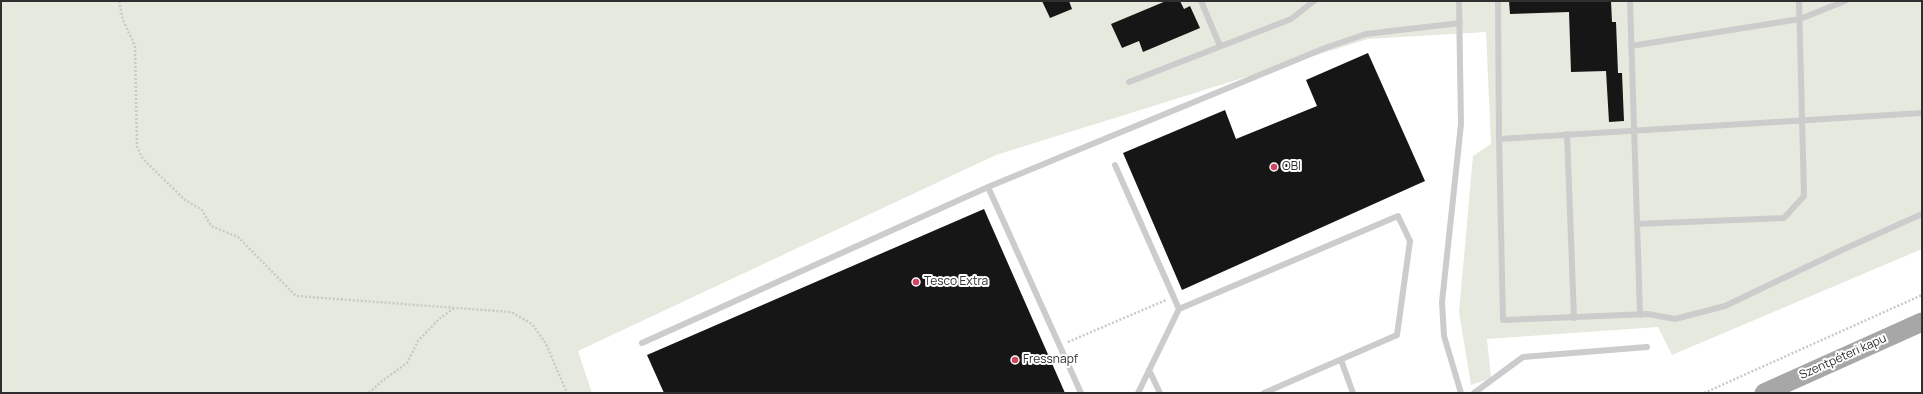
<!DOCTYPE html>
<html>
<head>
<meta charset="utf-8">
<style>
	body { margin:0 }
	#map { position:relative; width:1923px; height:394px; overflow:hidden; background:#fff; font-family:Manrope,sans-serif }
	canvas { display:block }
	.frame { position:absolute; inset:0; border:2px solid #2f2f2f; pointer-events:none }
</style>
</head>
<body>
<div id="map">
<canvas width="1923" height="394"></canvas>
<div class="frame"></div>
</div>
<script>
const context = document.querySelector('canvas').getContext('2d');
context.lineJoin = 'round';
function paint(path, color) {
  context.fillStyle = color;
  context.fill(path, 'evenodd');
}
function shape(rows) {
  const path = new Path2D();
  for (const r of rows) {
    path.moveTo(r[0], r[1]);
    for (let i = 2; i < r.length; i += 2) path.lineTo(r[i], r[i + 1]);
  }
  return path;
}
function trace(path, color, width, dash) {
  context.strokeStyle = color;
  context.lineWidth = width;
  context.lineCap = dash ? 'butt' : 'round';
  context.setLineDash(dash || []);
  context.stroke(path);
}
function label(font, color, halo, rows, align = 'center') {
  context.font = font + ' Manrope,sans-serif';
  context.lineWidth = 4;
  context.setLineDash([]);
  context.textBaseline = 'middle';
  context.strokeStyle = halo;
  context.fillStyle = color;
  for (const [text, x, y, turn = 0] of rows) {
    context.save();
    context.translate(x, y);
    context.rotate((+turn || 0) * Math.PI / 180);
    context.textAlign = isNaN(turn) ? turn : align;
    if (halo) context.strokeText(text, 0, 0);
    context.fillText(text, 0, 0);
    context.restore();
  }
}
const green = shape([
	[1,1,1922,1,1922,249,1672,355,1658,327,1487,339,1491,378,1471,385,1459,312,1473,156,1491,144,1486,32,1368,39,996,155,578,351,592,393,1,393]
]);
const building = shape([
	[1042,1,1069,1,1072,9,1050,18],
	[1166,1,1180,1,1184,9,1190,6,1200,28,1143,52,1139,41,1122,48,1111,24],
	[1509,1,1611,1,1612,22,1616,22,1618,73,1622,73,1624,121,1609,122,1606,71,1571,72,1569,12,1510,14],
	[1368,53,1425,181,1182,290,1123,153,1225,110,1236,139,1317,106,1306,80],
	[984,209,1065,393,664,393,647,355]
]);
const path = shape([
	[119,1,123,20,135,46,137,147,143,159,185,200,202,210,211,226,238,237,296,296,511,312,532,324,546,344,567,393],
	[1068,342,1166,300],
	[369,393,382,381,407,363,418,341,439,319,454,308],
	[1704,393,1922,295]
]);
const service = shape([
	[1201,1,1220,46],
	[1459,1,1461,124,1442,302,1444,336,1461,393],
	[1498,1,1499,139,1503,320,1648,314,1675,319,1725,306,1842,250,1922,214],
	[1630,1,1640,315],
	[1631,46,1800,19,1845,1],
	[1129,82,1291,19,1314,1],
	[1567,134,1574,318],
	[1499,139,1922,113],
	[1115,165,1179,309],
	[988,187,1081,393],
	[1637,224,1784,218,1804,196,1799,1],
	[642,343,988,187,1325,48,1366,34,1460,23],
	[1341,360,1353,393],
	[1149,370,1160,393],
	[1138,393,1179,309,1398,216,1410,241,1397,335,1264,393],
	[1474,393,1523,357,1647,347]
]);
const primary = shape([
	[1764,393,1922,322]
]);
const markers = [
	[1274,167,4,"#d14563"],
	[916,282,4,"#d14563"],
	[1015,360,4,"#d14563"]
];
const poiNames = [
	["OBI",1282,167],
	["Tesco Extra",924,282],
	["Fressnapf",1023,360]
];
const streetNames = [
	["Szentpéteri kapu",1843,357,-24]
];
paint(green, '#e6eade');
paint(building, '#161616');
trace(path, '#c9c9c9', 2.5, [2, 2]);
trace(service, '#ccc', 6);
trace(primary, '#a7a7a7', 19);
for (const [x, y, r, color] of markers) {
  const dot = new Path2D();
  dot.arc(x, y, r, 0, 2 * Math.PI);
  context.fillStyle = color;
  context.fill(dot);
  trace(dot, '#fff', 1.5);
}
label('12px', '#2f2f2f', '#fff', poiNames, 'left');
label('12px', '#2f2f2f', '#fff', streetNames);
</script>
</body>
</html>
